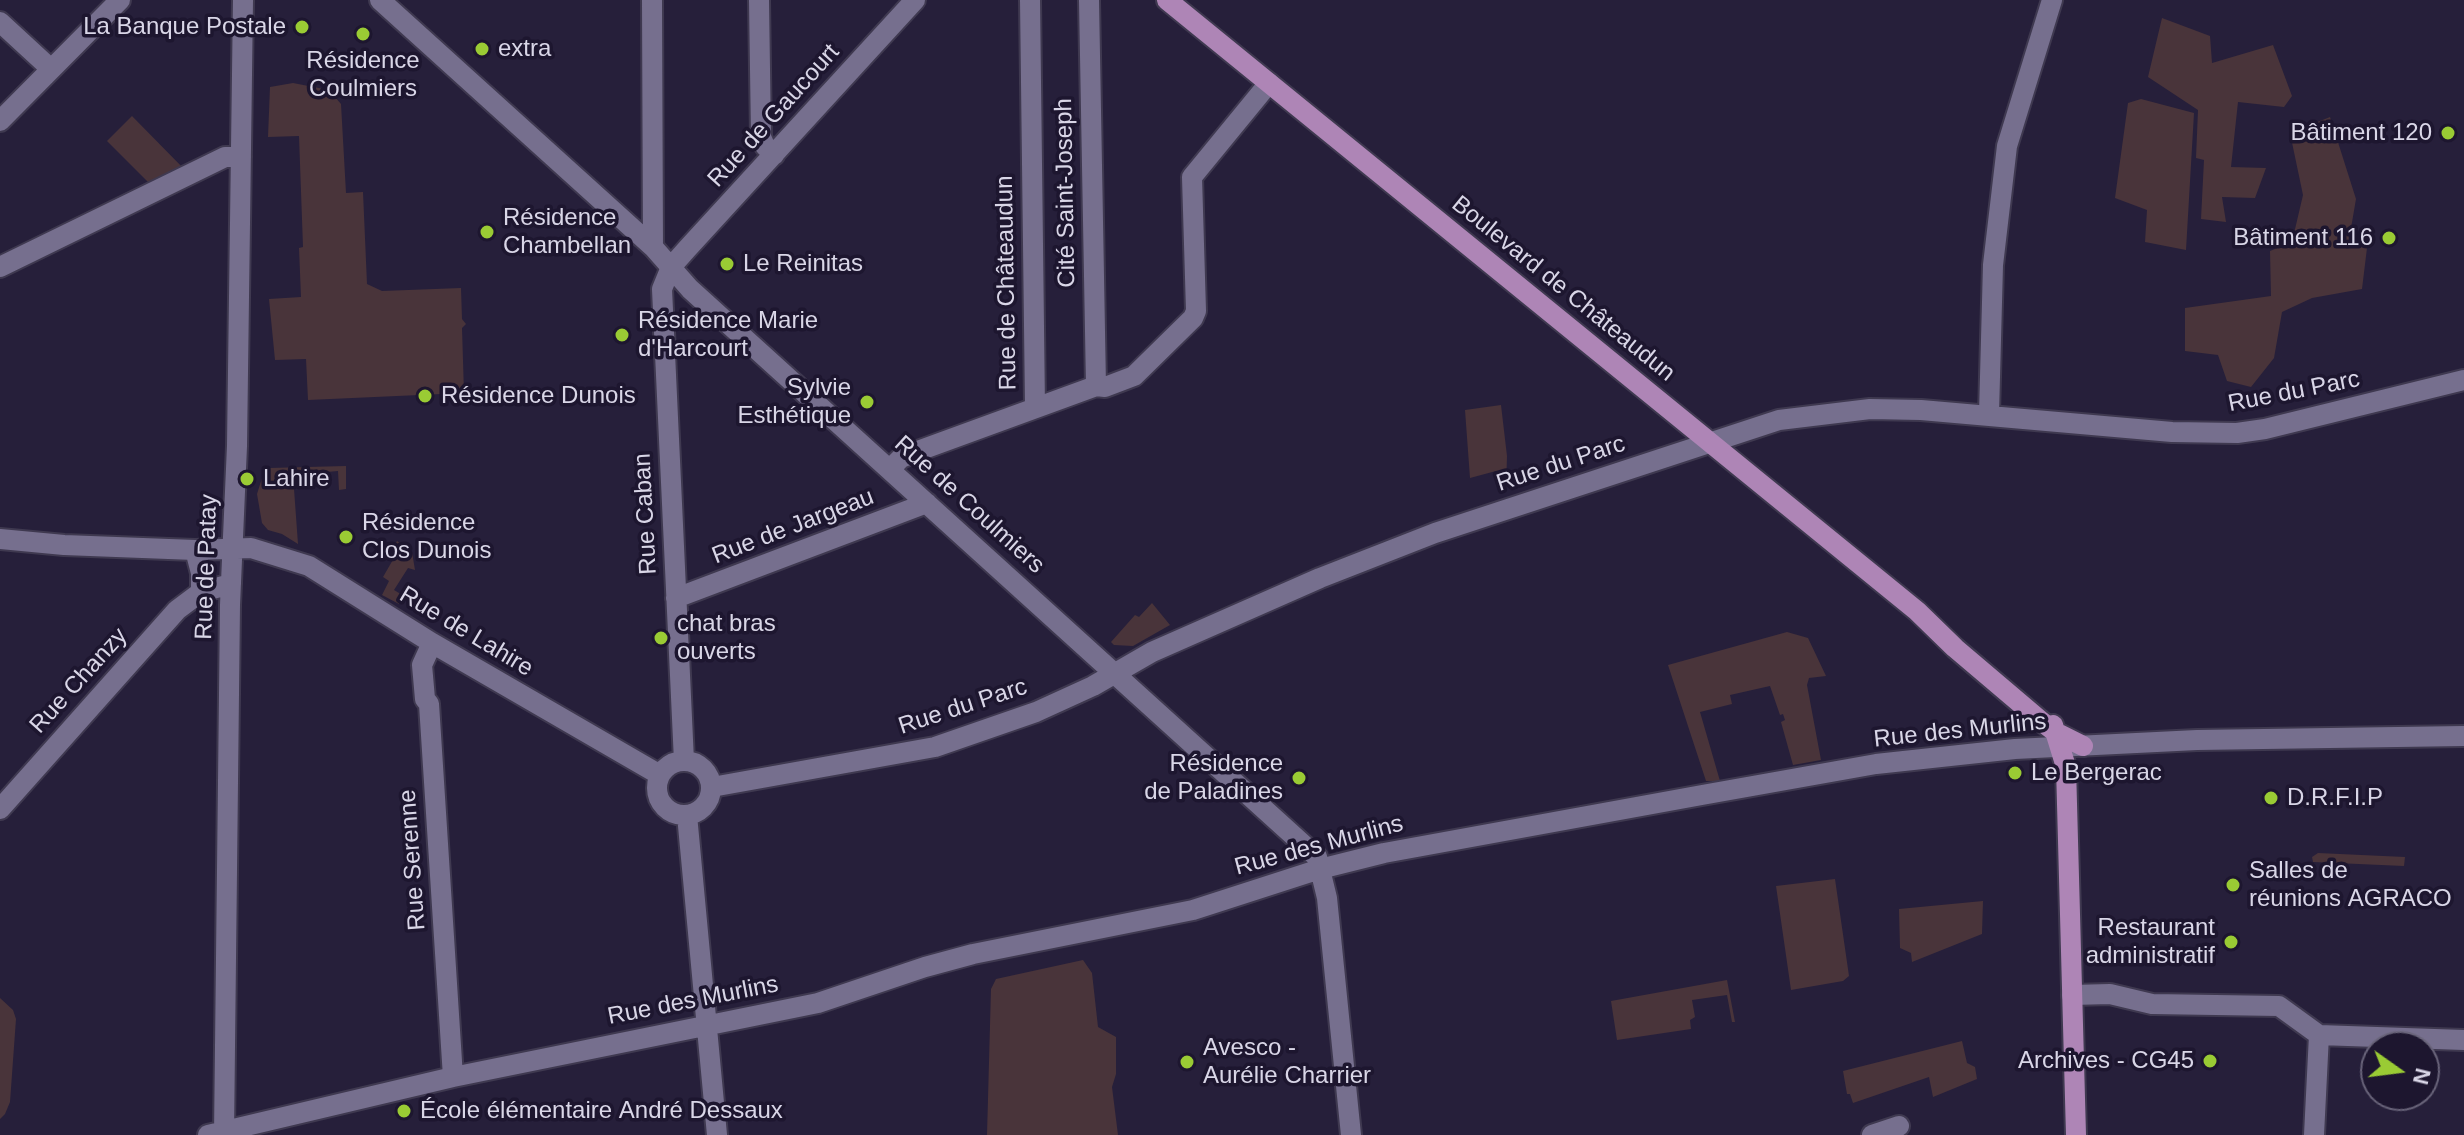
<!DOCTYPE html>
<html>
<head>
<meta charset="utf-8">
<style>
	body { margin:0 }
	#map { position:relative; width:2464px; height:1135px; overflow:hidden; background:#261f3a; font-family:Helvetica,sans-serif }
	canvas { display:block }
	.north { position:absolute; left:2360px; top:1031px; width:80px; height:80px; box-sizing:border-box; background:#1d162f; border:2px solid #686379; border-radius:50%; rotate:104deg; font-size:22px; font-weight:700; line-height:32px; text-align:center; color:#d9d6e7 }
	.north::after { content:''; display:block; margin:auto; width:28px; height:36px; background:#9acb34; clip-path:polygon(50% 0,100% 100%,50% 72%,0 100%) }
</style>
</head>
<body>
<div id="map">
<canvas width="2464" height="1135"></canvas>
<div class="north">N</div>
</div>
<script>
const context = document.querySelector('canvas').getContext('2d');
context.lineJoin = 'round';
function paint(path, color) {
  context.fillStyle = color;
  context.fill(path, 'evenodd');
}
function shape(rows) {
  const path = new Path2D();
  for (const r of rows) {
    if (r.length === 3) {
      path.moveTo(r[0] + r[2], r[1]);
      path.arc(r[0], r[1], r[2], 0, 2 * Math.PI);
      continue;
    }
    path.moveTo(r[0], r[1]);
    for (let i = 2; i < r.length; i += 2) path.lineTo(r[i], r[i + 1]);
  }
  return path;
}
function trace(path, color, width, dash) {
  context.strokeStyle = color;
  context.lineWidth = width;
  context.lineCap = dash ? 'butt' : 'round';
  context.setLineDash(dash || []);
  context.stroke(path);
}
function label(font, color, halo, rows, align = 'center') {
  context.font = font + ' Helvetica,sans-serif';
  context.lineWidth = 7;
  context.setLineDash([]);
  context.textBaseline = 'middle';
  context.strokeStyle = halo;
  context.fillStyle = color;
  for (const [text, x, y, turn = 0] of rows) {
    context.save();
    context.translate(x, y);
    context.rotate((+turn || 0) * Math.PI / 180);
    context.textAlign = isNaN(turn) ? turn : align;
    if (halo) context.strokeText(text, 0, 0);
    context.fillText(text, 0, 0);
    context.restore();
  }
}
const green = shape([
	[2162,18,2210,36,2212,63,2273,45,2292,96,2284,107,2238,102,2231,167,2266,168,2255,198,2222,197,2226,222,2201,219,2204,160,2196,158,2198,110,2148,77],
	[293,83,329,90,341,104,346,193,363,192,367,284,382,291,461,288,462,319,466,324,462,328,464,393,308,400,306,359,275,360,269,299,301,297,299,248,303,247,299,136,268,137,270,87],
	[2141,99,2194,113,2186,250,2145,242,2147,210,2115,198,2128,103],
	[132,116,187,172,153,187,107,141],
	[2330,117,2356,199,2350,234,2367,248,2362,289,2312,298,2282,312,2274,358,2251,387,2227,381,2218,355,2185,351,2185,308,2271,296,2270,251,2292,242,2303,195,2290,133],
	[1501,405,1507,456,1506,488,1500,489,1496,471,1470,478,1465,410],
	[346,466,346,489,339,490,338,471,293,475,298,544,282,534,268,530,262,523,257,494,263,475,269,468],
	[397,541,412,552,415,570,408,568,394,590,404,596,399,604,382,595,389,581,383,577,398,551,393,548],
	[1152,603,1170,625,1133,646,1114,645,1111,642,1135,615,1139,617],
	[1787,632,1808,638,1826,676,1809,678,1807,685,1821,760,1793,765,1781,722,1785,720,1783,714,1780,715,1770,686,1730,695,1732,704,1700,712,1720,781,1706,781,1668,665],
	[2318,853,2405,857,2404,866,2313,862,2312,857],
	[1835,879,1849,976,1843,981,1791,990,1776,886],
	[1983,901,1982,934,1912,962,1911,953,1900,948,1899,909],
	[1083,960,1092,973,1098,1027,1116,1037,1116,1074,1112,1087,1118,1135,987,1135,991,989,996,979],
	[1727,980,1735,1022,1732,1022,1727,995,1692,1000,1695,1017,1690,1020,1691,1029,1617,1040,1611,1001],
	[0,998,13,1010,16,1019,10,1102,5,1114,0,1119],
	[1962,1041,1967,1063,1975,1067,1977,1079,1933,1097,1929,1077,1853,1103,1850,1094,1847,1094,1843,1071]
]);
const minor = shape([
	[380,0,653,247,690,289,1317,857,1327,898,1351,1135],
	[652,0,653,247],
	[759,0,761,137,765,146,774,155],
	[1030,0,1035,407],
	[1089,0,1096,386],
	[0,22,51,69],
	[0,121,120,0],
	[0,267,225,157,241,157],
	[1989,414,1993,265,2007,146,2052,0],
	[891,468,901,458,918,451,1096,386,1105,387,1134,376,1193,318,1196,311,1192,177,1269,83],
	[0,539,64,545,195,550,251,548,309,566,432,643,660,775],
	[195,550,201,573,201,592],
	[676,598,927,503],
	[432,643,422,665,425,699,429,704,453,1077],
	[684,788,27],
	[684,761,662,289,671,267,687,249,915,0],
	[712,787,935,747,1036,712,1093,686,1152,652,1320,578,1435,533,1779,420,1870,409,1921,410,2172,432,2237,433,2265,429,2464,380],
	[0,809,177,610,201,592,231,584],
	[687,815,717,1135],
	[2072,995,2110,994,2152,1004,2279,1006,2319,1035],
	[208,1135,453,1077,818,1003,925,967,973,954,1193,910,1320,869,1384,853,1702,795,1876,764,2015,749,2197,740,2464,736],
	[224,1135,230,605,237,446,243,0],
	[1872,1135,1899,1126],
	[2314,1135,2319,1035,2464,1040]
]);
const major = shape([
	[1167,0,1917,611,1955,648,2041,721,2055,732,2083,746],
	[2053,725,2066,767,2076,1135]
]);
const markers = [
	[302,27,8,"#9acb34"],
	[363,34,8,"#9acb34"],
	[482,49,8,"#9acb34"],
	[2448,133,8,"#9acb34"],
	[487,232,8,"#9acb34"],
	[2389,238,8,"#9acb34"],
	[727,264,8,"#9acb34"],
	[622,335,8,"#9acb34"],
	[425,396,8,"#9acb34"],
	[867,402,8,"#9acb34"],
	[247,479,8,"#9acb34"],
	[346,537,8,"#9acb34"],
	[661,638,8,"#9acb34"],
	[2015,773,8,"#9acb34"],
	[1299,778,8,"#9acb34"],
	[2271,798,8,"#9acb34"],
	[2233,885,8,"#9acb34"],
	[2231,942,8,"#9acb34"],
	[2210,1061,8,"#9acb34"],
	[1187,1062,8,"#9acb34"],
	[404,1111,8,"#9acb34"]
];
const poiNames = [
	["La Banque Postale",286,27,"right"],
	["extra",498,49],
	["Résidence",363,61,"center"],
	["Coulmiers",363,89,"center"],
	["Bâtiment 120",2432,133,"right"],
	["Résidence",503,218],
	["Chambellan",503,246],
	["Bâtiment 116",2373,238,"right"],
	["Le Reinitas",743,264],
	["Résidence Marie",638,321],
	["d'Harcourt",638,349],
	["Sylvie",851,388,"right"],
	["Esthétique",851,416,"right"],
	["Résidence Dunois",441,396],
	["Lahire",263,479],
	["Résidence",362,523],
	["Clos Dunois",362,551],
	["chat bras",677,624],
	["ouverts",677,652],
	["Résidence",1283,764,"right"],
	["de Paladines",1283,792,"right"],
	["Le Bergerac",2031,773],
	["D.R.F.I.P",2287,798],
	["Salles de",2249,871],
	["réunions AGRACO",2249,899],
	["Restaurant",2215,928,"right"],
	["administratif",2215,956,"right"],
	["Avesco -",1203,1048],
	["Aurélie Charrier",1203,1076],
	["Archives - CG45",2194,1061,"right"],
	["École élémentaire André Dessaux",420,1111]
];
const streetNames = [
	["Rue de Gaucourt",774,116,-48],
	["Cité Saint-Joseph",1066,193,-91],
	["Rue de Châteaudun",1007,283,-91],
	["Boulevard de Châteaudun",1563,289,39],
	["Rue du Parc",2294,392,-11],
	["Rue du Parc",1561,464,-18],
	["Rue de Coulmiers",969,505,42],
	["Rue Caban",646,514,-93],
	["Rue de Jargeau",793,527,-21],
	["Rue de Patay",207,567,-88],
	["Rue de Lahire",466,632,31],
	["Rue Chanzy",79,681,-48],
	["Rue du Parc",963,707,-18],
	["Rue des Murlins",1960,731,-6],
	["Rue des Murlins",1319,846,-15],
	["Rue Serenne",413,860,-94],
	["Rue des Murlins",693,1001,-11]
];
paint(green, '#49343a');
trace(minor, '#3f3950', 24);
trace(major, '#3f3950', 24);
trace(minor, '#766f8e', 20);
trace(major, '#ae85b6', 20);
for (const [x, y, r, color] of markers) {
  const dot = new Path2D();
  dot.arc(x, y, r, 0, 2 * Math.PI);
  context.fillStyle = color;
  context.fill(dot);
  trace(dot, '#1d162f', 3);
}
label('24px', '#d9d6e7', '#1d162f', poiNames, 'left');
label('24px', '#d9d6e7', '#1d162f', streetNames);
</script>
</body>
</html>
